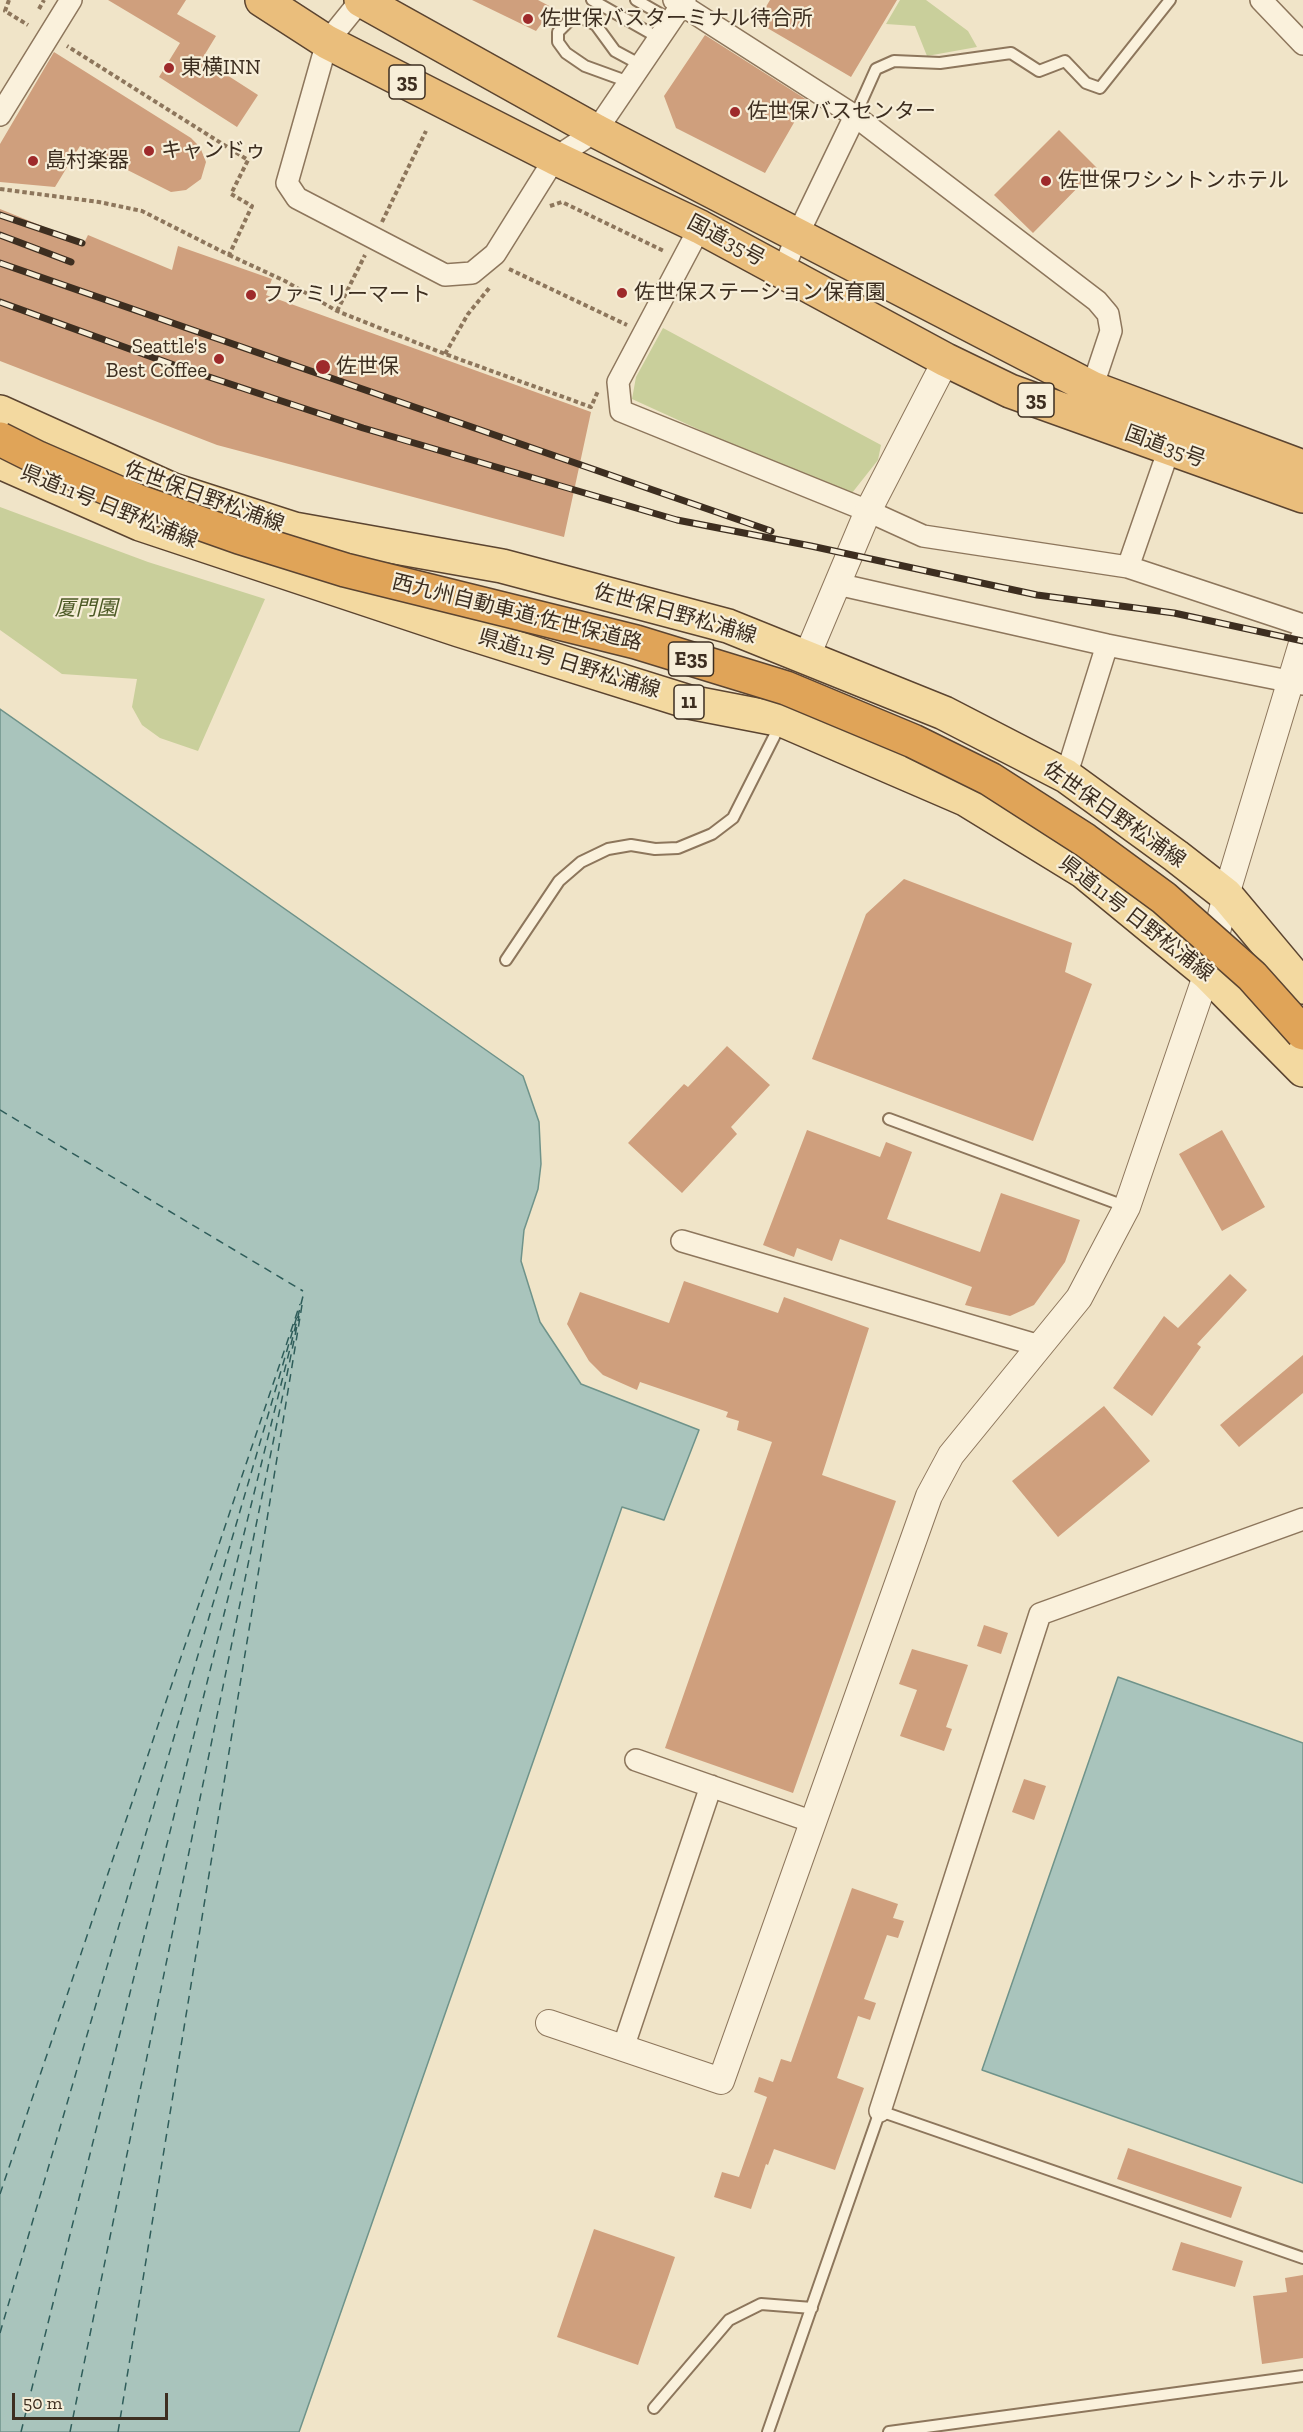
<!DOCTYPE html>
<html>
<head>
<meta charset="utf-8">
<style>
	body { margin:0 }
	#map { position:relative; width:1303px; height:2432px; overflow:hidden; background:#f0e4c8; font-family:"Zilla Slab",serif }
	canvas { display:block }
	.scale { position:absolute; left:12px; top:2393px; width:156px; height:27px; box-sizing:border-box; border:3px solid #3d2e20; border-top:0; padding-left:8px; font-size:18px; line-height:21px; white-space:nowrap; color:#3d2e20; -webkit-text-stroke:4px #f7eed8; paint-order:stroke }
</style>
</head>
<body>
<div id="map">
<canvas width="1303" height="2432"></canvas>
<div class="scale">50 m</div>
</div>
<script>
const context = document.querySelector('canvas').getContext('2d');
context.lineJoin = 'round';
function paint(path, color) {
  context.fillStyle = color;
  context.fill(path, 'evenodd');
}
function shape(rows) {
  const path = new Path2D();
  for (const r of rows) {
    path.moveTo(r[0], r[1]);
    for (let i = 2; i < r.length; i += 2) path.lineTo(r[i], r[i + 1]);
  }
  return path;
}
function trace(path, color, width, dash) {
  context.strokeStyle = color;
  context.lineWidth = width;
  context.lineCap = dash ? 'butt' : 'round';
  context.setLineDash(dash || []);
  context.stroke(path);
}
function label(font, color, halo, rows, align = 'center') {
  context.font = font + ' "Zilla Slab","Noto Sans JP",serif';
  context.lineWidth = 4.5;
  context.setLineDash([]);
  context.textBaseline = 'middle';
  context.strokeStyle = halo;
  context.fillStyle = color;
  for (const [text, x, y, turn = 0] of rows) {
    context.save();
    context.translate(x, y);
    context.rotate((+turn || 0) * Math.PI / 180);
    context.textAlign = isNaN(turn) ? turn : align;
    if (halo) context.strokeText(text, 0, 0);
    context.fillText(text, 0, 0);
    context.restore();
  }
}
const green = shape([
	[900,0,926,0,968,31,977,47,927,56,915,26,886,24],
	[663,328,881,445,878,460,852,493,724,441,632,399,636,377],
	[0,507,148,562,265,599,198,751,160,738,142,725,132,707,137,679,62,674,0,630]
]);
const water = shape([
	[0,709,523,1076,539,1122,541,1164,538,1189,524,1230,521,1261,540,1322,581,1384,699,1430,664,1520,622,1507,299,2432,0,2432,0,709],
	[1118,1677,1303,1743,1303,2183,982,2070,1118,1677]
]);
const ferry = shape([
	[0,1110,303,1291],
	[0,2194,300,1304],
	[0,2333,297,1316],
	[21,2432,304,1292],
	[70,2432,299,1316],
	[118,2432,302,1305]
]);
const building = shape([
	[108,0,186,0,177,14,216,36,202,59,258,95,237,127,159,77,180,43],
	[472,0,538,0,553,8,536,31],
	[770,0,897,0,851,77,757,22],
	[705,35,807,100,765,173,676,128,664,96],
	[54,52,191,138,200,147,206,162,201,179,186,190,171,192,80,146,55,187,0,182,0,144],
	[1059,130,1097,168,1033,233,994,195],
	[0,209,84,243,88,235,172,270,178,246,272,279,266,295,591,412,564,537,217,445,0,361],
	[904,879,1072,943,1065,972,1092,984,1033,1141,812,1059,866,914],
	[727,1046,770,1085,731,1127,737,1134,682,1193,628,1143,684,1084,688,1087],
	[807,1130,880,1157,886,1142,912,1152,887,1219,980,1252,1001,1193,1080,1220,1065,1262,1034,1305,1010,1316,965,1305,972,1287,840,1239,832,1261,797,1248,794,1257,763,1245],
	[1222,1130,1265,1207,1222,1231,1179,1154],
	[1230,1274,1247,1290,1197,1344,1201,1347,1152,1416,1113,1388,1164,1316,1178,1328],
	[684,1281,778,1313,784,1297,869,1328,822,1475,896,1501,793,1793,665,1748,772,1442,737,1430,739,1421,726,1417,728,1412,640,1382,637,1390,603,1375,589,1361,567,1324,580,1292,669,1323],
	[1303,1355,1303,1393,1239,1447,1220,1425],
	[1104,1406,1150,1461,1058,1537,1012,1481],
	[984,1625,1008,1633,1001,1654,977,1646],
	[912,1649,968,1665,946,1727,952,1729,944,1751,900,1736,917,1690,899,1684],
	[1024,1779,1046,1786,1034,1820,1012,1812],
	[852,1888,898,1904,893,1918,904,1921,898,1938,887,1935,864,1999,876,2003,870,2020,858,2016,837,2078,864,2088,835,2170,774,2149,768,2165,766,2164,751,2209,714,2197,722,2172,739,2177,767,2097,754,2092,759,2077,773,2082,781,2059,791,2062],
	[1128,2148,1242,2187,1231,2218,1117,2179],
	[594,2229,675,2257,638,2365,557,2337],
	[1181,2242,1243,2261,1235,2287,1172,2270],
	[1303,2275,1303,2358,1262,2364,1253,2296,1287,2292,1285,2278]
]);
const path = shape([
	[9,0,5,11,28,25],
	[39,9,44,0],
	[0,189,99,202,142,211,229,255,252,206,231,194,248,160,67,46],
	[550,206,562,202,664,251],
	[382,222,426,131],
	[229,255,285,281,337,311,445,354,591,407,598,391],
	[509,269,627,325],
	[337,311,365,255],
	[445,354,468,314,490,287]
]);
const service = shape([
	[592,0,659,38],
	[636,0,671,20],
	[629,82,585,66,566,53,558,42,558,32,571,19,582,18,596,25,615,51,641,65],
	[855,116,876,69,894,61,940,63,1011,53,1039,71,1065,61,1086,83,1100,88,1170,0],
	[506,960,559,881,581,862,608,849,631,845,655,849,678,848,712,834,733,818,781,723],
	[889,1119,1127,1207],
	[654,2408,729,2320,761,2304,812,2308],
	[768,2432,880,2111,1303,2258],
	[889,2432,1303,2376]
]);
const minor = shape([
	[361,0,327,42,287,183,297,198,445,275,472,273,495,254,555,158,596,131,685,0],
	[674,0,855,116,1097,301,1108,314,1111,331,1092,388],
	[1261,0,1303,44],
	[0,115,71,0],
	[700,227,618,382,621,411,868,511,923,536,1128,567,1169,449],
	[783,271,797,236,855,116],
	[1128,567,1303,625],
	[837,584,1107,645,1303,684],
	[1066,776,1107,645],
	[682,1241,1040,1346],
	[636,1760,813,1822],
	[623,2048,711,1786],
	[880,2111,1040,1614,1303,1519]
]);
const tertiary = shape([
	[807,656,868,511,946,360],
	[549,2023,721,2081,929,1496,951,1455,1079,1298,1127,1207,1207,973,1226,895,1303,640]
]);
const primary = shape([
	[0,412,173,490,294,529,502,566,728,626,944,713,1066,776,1176,856,1226,895,1303,987],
	[0,462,140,524,459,630,689,702,782,720,965,799,1084,872,1207,973,1303,1070]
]);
const trunk = shape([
	[262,0,327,42,555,158,700,227,946,360,1010,391,1303,496],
	[361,0,596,131,1092,388,1303,467]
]);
const rail = shape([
	[0,215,82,243],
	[0,235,71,262],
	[0,263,771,531],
	[0,302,185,369,363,428,677,520,811,546,1037,595,1174,613,1303,641]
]);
const motorwayBridge = shape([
	[0,439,38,458,137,501,239,537,345,570,636,642,786,688,913,741,990,779,1085,840,1164,898,1252,976,1303,1033]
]);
const markers = [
	[528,19,6,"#9e2a2b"],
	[169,68,6,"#9e2a2b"],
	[735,112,6,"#9e2a2b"],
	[149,151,6,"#9e2a2b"],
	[33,161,6,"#9e2a2b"],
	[1046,181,6,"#9e2a2b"],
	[622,293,6,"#9e2a2b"],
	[251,295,6,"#9e2a2b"],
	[219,359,6,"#9e2a2b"],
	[323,367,8,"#9e2a2b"]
];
const shields = [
	[407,82,36],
	[1036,400,36],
	[691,659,45],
	[689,702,30]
];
const shieldNames = [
	["35",407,82],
	["35",1036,400],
	["E35",691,659],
	["11",689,702]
];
const poiNames = [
	["佐世保バスターミナル待合所",540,19],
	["東横INN",181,68],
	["佐世保バスセンター",747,112],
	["キャンドゥ",161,151],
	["島村楽器",45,161],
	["佐世保ワシントンホテル",1058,181],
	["佐世保ステーション保育園",634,293],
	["ファミリーマート",263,295],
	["Seattle's",207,347,"right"],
	["Best Coffee",207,371,"right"],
	["佐世保",336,367]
];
const streetNames = [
	["国道35号",726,241,28],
	["国道35号",1165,447,20],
	["佐世保日野松浦線",204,497,20],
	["県道11号 日野松浦線",109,507,22],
	["西九州自動車道;佐世保道路",517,613,14],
	["佐世保日野松浦線",675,614,16],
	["県道11号 日野松浦線",569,664,17],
	["佐世保日野松浦線",1114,815,35],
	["県道11号 日野松浦線",1136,919,38]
];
const parkNames = [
	["厦門園",86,609]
];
paint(green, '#c9cf9b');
paint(water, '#a9c4bc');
trace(water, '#6f938a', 1.5);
trace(ferry, '#2f5d5a', 1.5, [8, 6]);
paint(building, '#cf9f7d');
trace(service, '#8d765c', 14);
trace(minor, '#8d765c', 24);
trace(tertiary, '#8d765c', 28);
trace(primary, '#5b4430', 36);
trace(trunk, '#5b4430', 36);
trace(path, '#8d765c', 4, [4.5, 3]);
trace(service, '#faf1dc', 10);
trace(minor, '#faf1dc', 21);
trace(tertiary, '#faf1dc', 26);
trace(primary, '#f3d9a0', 33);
trace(trunk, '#eabe7c', 33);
trace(rail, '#3d2e20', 7);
trace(rail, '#f7eed8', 4.5, [14]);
trace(motorwayBridge, '#5b4430', 36, []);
trace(motorwayBridge, '#e0a458', 33);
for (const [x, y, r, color] of markers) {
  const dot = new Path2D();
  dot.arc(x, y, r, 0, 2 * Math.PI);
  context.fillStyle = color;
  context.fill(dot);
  trace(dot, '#f7eed8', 2);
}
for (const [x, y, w] of shields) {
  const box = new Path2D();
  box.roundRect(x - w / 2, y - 17, w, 34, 4.5);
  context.fillStyle = '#f7eed8';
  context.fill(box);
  trace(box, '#3d2e20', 1.5);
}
label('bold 20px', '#3d2e20', null, shieldNames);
label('21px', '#3d2e20', '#f7eed8', poiNames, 'left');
label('21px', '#3d2e20', '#f7eed8', streetNames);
label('italic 21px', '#4d5a26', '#f7eed8', parkNames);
</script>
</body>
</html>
